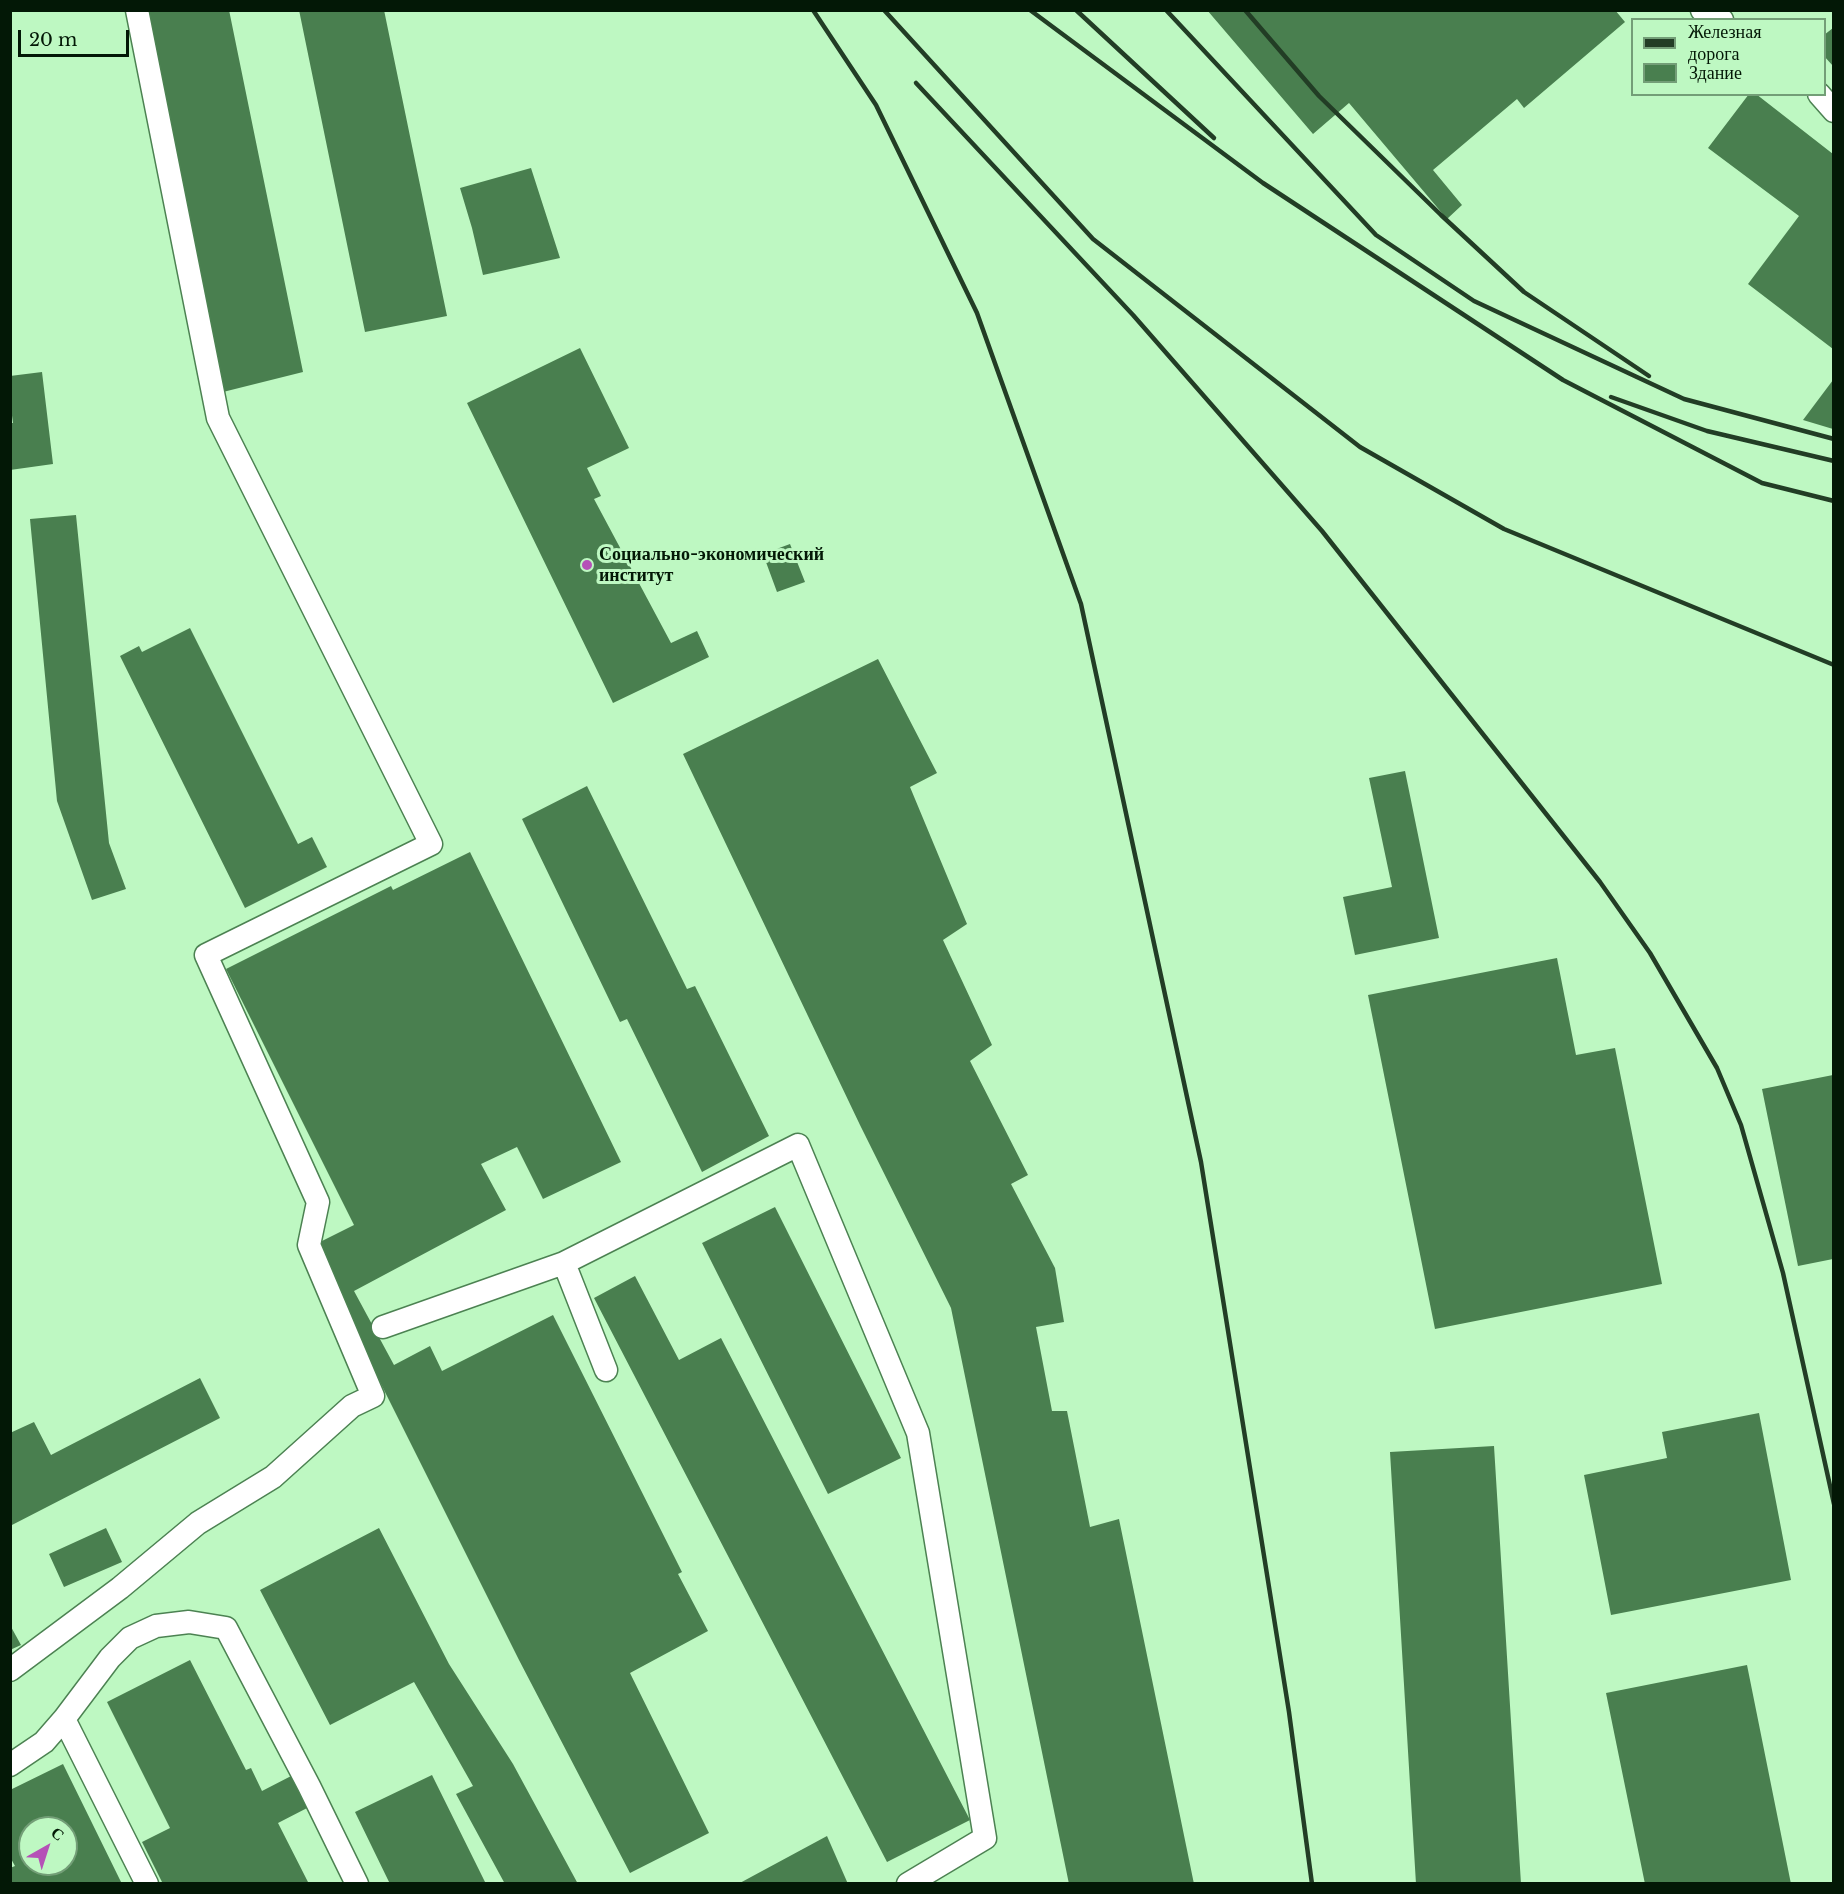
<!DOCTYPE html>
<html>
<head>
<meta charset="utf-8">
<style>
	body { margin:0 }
	#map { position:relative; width:1844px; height:1894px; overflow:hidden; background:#bef8c2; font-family:"Libre Baskerville",serif }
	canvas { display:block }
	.frame { position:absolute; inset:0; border:12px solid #031806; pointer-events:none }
	.legend { position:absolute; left:1631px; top:18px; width:195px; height:78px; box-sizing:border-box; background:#bef8c2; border:2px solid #739e77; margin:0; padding:8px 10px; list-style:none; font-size:18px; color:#031806 }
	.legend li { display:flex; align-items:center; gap:12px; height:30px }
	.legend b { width:30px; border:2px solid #739e77 }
	.north { position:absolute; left:18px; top:1816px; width:60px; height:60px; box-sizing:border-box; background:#bef8c2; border:2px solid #739e77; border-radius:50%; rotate:39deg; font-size:16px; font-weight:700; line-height:24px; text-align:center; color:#031806 }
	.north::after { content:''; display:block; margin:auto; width:21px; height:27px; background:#b551b7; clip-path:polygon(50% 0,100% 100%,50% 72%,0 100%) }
	.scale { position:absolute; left:18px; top:30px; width:111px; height:27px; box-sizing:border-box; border:3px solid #031806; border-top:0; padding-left:8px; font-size:18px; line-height:21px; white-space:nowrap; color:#031806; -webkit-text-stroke:4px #bef8c2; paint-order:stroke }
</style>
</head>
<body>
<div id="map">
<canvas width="1844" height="1894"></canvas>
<div class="frame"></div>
<ul class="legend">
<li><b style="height:8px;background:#223d25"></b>Железная дорога</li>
<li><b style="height:16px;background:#497f4f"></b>Здание</li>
</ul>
<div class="north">С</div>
<div class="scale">20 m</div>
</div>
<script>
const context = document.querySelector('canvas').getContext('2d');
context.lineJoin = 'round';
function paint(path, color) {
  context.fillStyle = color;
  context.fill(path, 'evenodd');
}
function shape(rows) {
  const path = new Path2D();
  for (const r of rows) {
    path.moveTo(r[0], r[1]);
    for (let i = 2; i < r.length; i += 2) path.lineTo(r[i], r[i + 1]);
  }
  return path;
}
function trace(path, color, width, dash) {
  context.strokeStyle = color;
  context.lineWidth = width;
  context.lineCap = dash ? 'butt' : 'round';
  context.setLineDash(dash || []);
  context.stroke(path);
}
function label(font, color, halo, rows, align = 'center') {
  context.font = font + ' "Libre Baskerville",serif';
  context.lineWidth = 6;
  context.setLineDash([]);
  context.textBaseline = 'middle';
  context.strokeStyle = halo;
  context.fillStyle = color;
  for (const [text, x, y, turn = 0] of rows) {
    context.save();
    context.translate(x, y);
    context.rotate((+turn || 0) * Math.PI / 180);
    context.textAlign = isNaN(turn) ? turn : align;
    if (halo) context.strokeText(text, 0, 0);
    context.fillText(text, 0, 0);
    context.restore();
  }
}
const building = shape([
	[144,10,229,10,303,372,223,392],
	[299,10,384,10,447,316,365,332],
	[1207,10,1615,10,1625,22,1524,108,1517,99,1433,170,1462,205,1447,219,1349,103,1313,134],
	[1833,28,1833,66,1824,56,1824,35],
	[1749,94,1756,94,1833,154,1833,349,1748,284,1799,216,1708,148],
	[531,168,560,258,483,275,472,228,460,188],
	[580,348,629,448,587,468,601,496,594,499,671,643,697,631,709,657,613,703,467,403],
	[42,372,53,464,10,470,10,423,13,423,10,401,10,376],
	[1833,380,1833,429,1803,420],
	[76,515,109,843,126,889,92,900,57,801,30,519],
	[790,544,805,582,777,592,763,554],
	[190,628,298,844,312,837,327,867,245,908,120,656,139,646,142,652],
	[878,659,937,773,910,787,967,924,943,940,992,1045,970,1061,1028,1175,1011,1184,1055,1268,1064,1322,1036,1327,1052,1411,1067,1411,1090,1527,1119,1519,1194,1884,1069,1884,951,1308,860,1125,683,754],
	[1405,771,1439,938,1355,955,1343,897,1392,887,1369,778],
	[587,786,687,989,695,986,769,1136,702,1172,627,1019,620,1022,522,819],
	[470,852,621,1162,543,1199,517,1147,481,1164,506,1210,354,1291,394,1365,430,1346,442,1371,553,1315,682,1572,678,1574,708,1631,630,1673,709,1833,630,1873,519,1660,312,1246,354,1225,226,969,391,886,393,890],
	[1557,958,1576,1055,1615,1048,1662,1284,1435,1329,1368,995],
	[1833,1075,1833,1259,1798,1266,1762,1089],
	[775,1207,901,1458,828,1494,702,1243],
	[635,1276,679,1360,721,1338,970,1820,887,1862,594,1298],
	[200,1378,220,1418,10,1526,10,1433,34,1422,51,1455],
	[1759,1413,1791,1580,1611,1615,1584,1475,1667,1458,1662,1432],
	[1494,1446,1521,1884,1416,1884,1390,1452],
	[106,1528,122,1562,64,1587,49,1554],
	[379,1528,449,1664,513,1764,578,1884,505,1884,456,1794,473,1786,414,1682,330,1725,260,1590],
	[10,1625,21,1645,10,1650],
	[190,1660,246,1770,251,1768,262,1791,295,1774,311,1806,278,1823,309,1884,163,1884,142,1842,170,1828,107,1702],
	[1747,1665,1791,1884,1645,1884,1606,1693],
	[63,1764,122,1884,10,1884,10,1868,15,1866,10,1857,10,1790],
	[30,1828,66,1828,66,1864,30,1864],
	[432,1775,486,1884,390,1884,355,1812],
	[827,1836,848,1884,738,1884]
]);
const service = shape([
	[1702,10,1722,20],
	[1819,94,1834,111],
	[383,1327,564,1263],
	[606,1370,564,1263,798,1145,918,1433,985,1838,908,1884],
	[10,1670,120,1588,198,1523,273,1477,352,1406,373,1396,309,1245,318,1202,206,955,431,844,218,418,137,10],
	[64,1719,147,1884],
	[10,1765,44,1742,64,1719,110,1658,130,1638,156,1626,189,1622,226,1628,309,1786,357,1884]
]);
const rail = shape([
	[813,10,876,105,977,313,1081,604,1201,1162,1289,1712,1312,1884],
	[884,10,1093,239,1360,447,1504,529,1834,665],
	[1030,10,1263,183,1563,380,1762,483,1834,501],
	[1076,10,1214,138],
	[1166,10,1376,235,1474,301,1684,399,1834,439],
	[1245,10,1319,96,1441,215,1524,292,1649,376],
	[916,83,1133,315,1322,531,1600,882,1650,953,1717,1068,1741,1125,1783,1273,1834,1504],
	[1611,397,1707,431,1834,461]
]);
const markers = [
	[587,565,6,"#b551b7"]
];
const poiNames = [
	["Социально-экономический",599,555],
	["институт",599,576]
];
paint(building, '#497f4f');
trace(service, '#4c8252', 25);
trace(service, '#fff', 22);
trace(rail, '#223d25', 4.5);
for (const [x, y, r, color] of markers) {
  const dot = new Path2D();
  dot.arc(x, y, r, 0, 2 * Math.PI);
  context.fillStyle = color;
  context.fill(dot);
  trace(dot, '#bef8c2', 2);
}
label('bold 18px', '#031806', '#bef8c2', poiNames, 'left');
</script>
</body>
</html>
